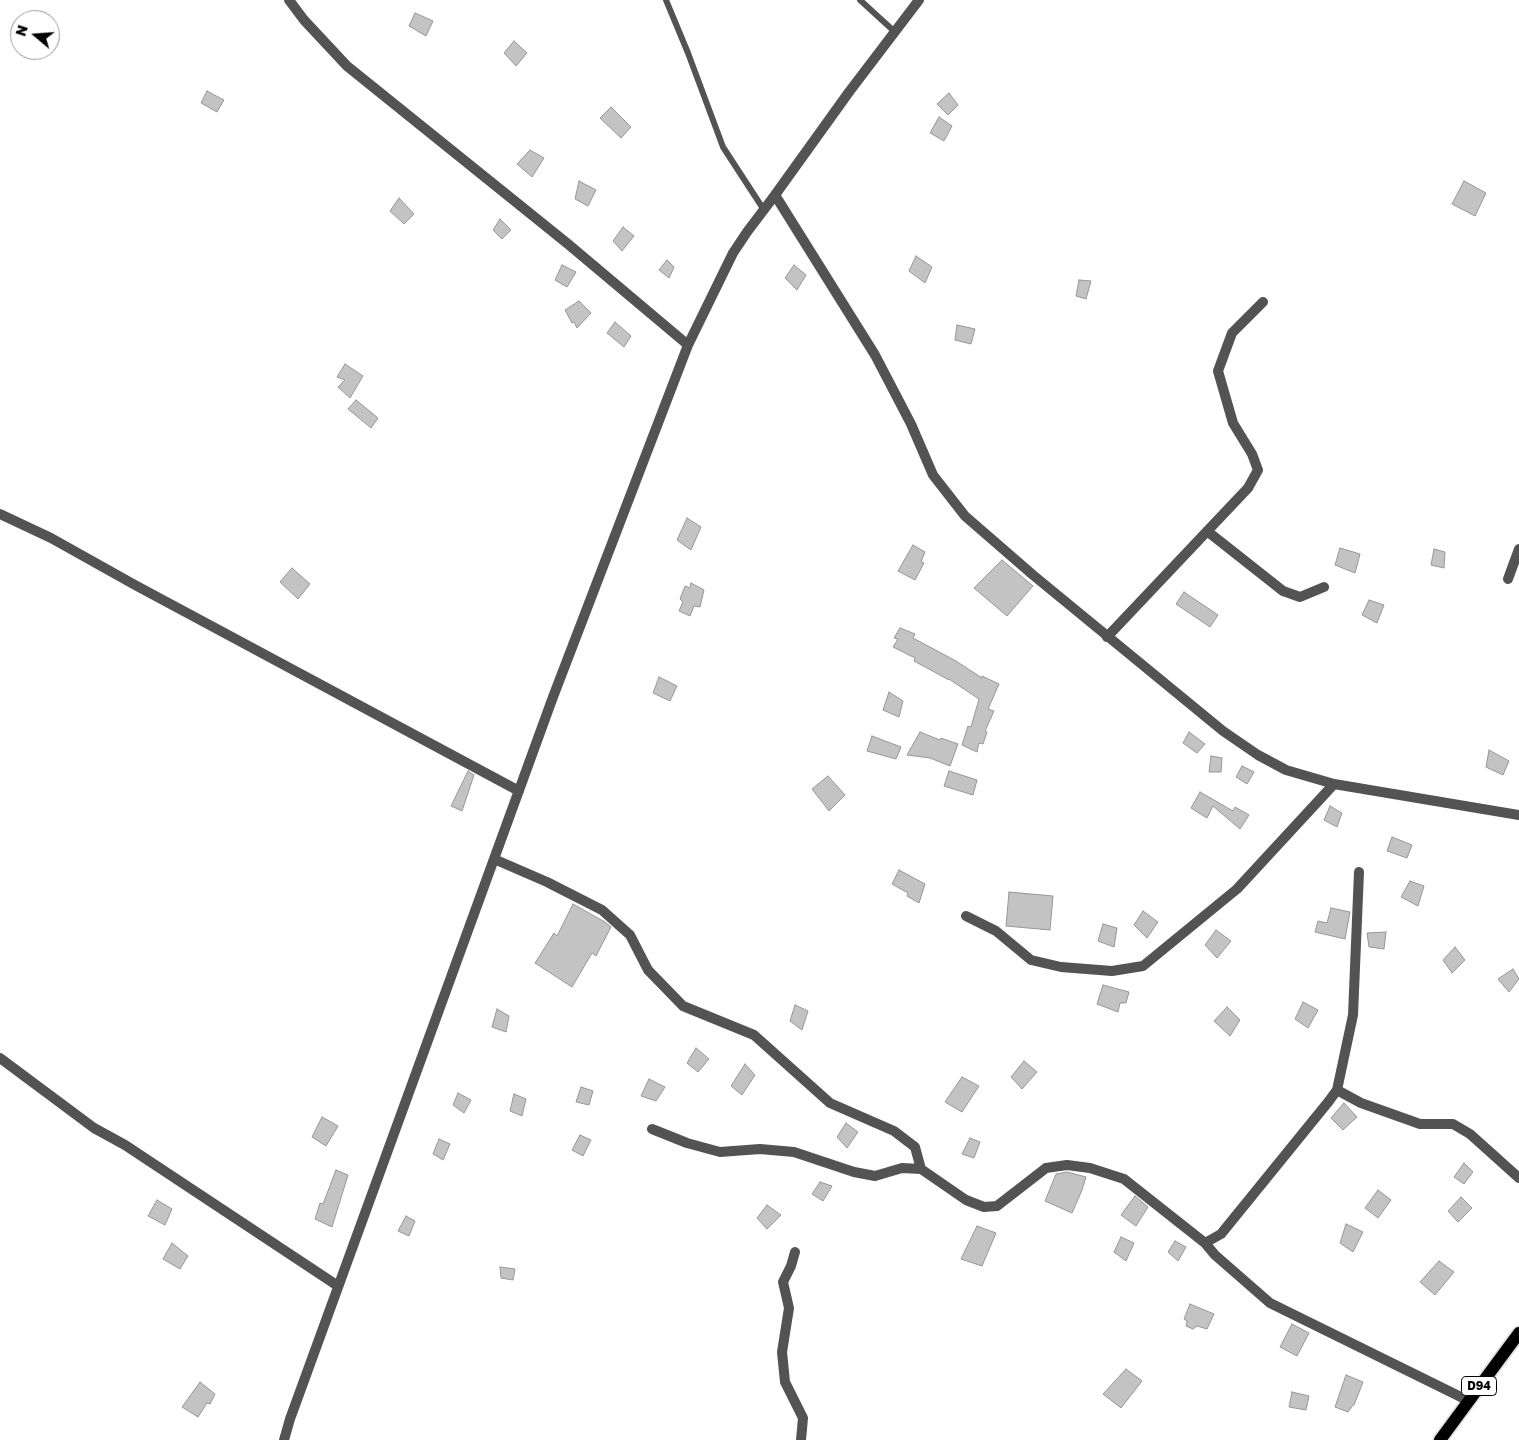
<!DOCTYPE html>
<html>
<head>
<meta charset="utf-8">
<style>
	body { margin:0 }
	#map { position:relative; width:1519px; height:1440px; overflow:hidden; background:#fff; font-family:"Golos Text",sans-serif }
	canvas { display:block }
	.north { position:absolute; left:10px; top:10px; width:50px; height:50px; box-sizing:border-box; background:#fff; border:1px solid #999; border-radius:50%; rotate:288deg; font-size:14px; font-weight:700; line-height:20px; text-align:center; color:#000 }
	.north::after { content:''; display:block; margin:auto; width:18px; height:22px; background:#000; clip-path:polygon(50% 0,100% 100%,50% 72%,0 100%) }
</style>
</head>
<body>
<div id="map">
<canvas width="1519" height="1440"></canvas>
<div class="north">N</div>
</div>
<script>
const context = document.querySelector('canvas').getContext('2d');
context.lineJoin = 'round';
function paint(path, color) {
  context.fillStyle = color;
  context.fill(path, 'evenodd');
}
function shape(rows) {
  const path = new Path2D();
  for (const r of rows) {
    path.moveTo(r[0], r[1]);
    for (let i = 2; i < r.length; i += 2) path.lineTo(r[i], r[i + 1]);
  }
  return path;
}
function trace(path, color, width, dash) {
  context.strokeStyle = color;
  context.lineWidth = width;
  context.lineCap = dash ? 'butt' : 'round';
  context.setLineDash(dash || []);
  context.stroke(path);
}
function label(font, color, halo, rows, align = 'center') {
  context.font = font + ' "Golos Text",sans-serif';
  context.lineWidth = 4;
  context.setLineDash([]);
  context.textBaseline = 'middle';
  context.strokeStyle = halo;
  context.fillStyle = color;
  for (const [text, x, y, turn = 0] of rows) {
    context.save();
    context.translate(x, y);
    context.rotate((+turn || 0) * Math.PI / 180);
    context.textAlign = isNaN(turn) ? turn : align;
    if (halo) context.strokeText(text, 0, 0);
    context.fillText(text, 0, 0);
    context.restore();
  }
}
const building = shape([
	[415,13,433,21,426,36,409,26,415,13],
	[514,41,527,53,516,66,504,53,514,41],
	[207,91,224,100,217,112,201,103,207,91],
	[949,93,958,105,948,115,937,104,949,93],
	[611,107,631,127,621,138,600,118,611,107],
	[939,117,952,126,944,141,930,133,939,117],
	[530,150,544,158,532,177,517,164,530,150],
	[579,181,596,190,588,206,575,199,579,181],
	[1464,181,1486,193,1475,216,1452,204,1464,181],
	[399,198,414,214,404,224,390,211,399,198],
	[500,219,511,230,502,239,493,230,500,219],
	[623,227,634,236,622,251,613,241,623,227],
	[916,256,932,267,925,283,909,271,916,256],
	[667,260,674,267,669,278,659,270,667,260],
	[562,265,576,272,567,287,555,280,562,265],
	[794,265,806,275,797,290,785,278,794,265],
	[1079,280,1091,281,1086,299,1076,296,1079,280],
	[579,301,591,313,577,328,574,322,572,323,565,310,579,301],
	[615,322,631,336,624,347,607,333,615,322],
	[957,325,975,329,971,344,955,340,957,325],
	[345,364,363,376,350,398,338,387,345,380,337,377,345,364],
	[356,400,378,418,371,428,348,409,356,400],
	[687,518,701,527,691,550,677,540,687,518],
	[913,545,925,552,921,562,924,563,915,580,898,571,913,545],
	[1340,548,1360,554,1355,573,1335,565,1340,548],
	[1434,549,1445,552,1444,568,1431,565,1434,549],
	[1002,560,1033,586,1007,616,974,588,1002,560],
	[292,568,310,584,298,599,280,582,292,568],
	[691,583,704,590,700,607,694,606,690,616,679,611,683,602,680,599,685,586,690,588,691,583],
	[1184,592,1218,615,1210,627,1176,604,1184,592],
	[1369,600,1384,605,1377,623,1362,615,1369,600],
	[900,628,915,634,913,638,956,661,982,678,982,676,999,684,988,709,994,711,985,731,987,732,983,744,979,743,977,752,962,745,968,726,971,727,979,699,949,679,949,680,914,661,915,658,893,647,898,639,894,638,900,628],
	[659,677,677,686,670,701,653,693,659,677],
	[889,692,903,701,899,717,883,710,889,692],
	[920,732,940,740,941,738,958,744,950,766,930,758,907,755,920,732],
	[1189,732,1205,744,1197,753,1183,743,1189,732],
	[872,736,901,747,896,759,867,751,872,736],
	[1489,750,1509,761,1503,775,1486,767,1489,750],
	[1211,756,1222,758,1221,772,1209,772,1211,756],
	[1242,766,1254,772,1247,784,1236,777,1242,766],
	[468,771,474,775,462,811,451,806,468,771],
	[949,771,977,780,973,795,944,786,949,771],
	[828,776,845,795,829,811,812,789,828,776],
	[1200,792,1233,811,1235,807,1249,815,1240,829,1213,806,1207,818,1191,808,1200,792],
	[1330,806,1342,813,1337,827,1324,820,1330,806],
	[1392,837,1412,845,1407,858,1387,851,1392,837],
	[899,870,925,884,919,903,907,896,908,893,892,884,899,870],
	[1410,881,1424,886,1418,906,1401,897,1410,881],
	[1009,892,1053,896,1050,930,1006,926,1009,892],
	[573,904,605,922,611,927,596,956,592,953,572,987,535,963,554,933,557,936,573,904],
	[1331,908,1350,912,1345,939,1315,932,1318,921,1327,923,1331,908],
	[1143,911,1158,922,1147,938,1134,925,1143,911],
	[1103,924,1117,928,1114,947,1098,941,1103,924],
	[1216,930,1231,941,1217,958,1205,945,1216,930],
	[1386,932,1384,949,1369,947,1367,933,1386,932],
	[1455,947,1465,960,1452,973,1443,960,1455,947],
	[1513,969,1519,979,1509,992,1498,979,1513,969],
	[1103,985,1129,992,1126,1003,1120,1003,1118,1012,1097,1004,1103,985],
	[1303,1002,1318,1010,1308,1028,1295,1019,1303,1002],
	[795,1005,808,1011,802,1030,790,1021,795,1005],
	[1227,1007,1240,1020,1230,1036,1214,1021,1227,1007],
	[497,1009,509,1016,506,1032,492,1027,497,1009],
	[696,1048,709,1059,698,1072,687,1063,696,1048],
	[1024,1061,1037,1072,1022,1089,1011,1077,1024,1061],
	[745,1064,755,1075,742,1095,731,1086,745,1064],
	[962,1077,979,1086,962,1112,945,1102,962,1077],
	[649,1079,665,1087,656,1101,641,1096,649,1079],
	[581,1087,593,1091,589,1105,576,1102,581,1087],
	[458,1093,471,1100,464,1113,453,1105,458,1093],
	[514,1094,526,1099,522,1116,510,1111,514,1094],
	[1344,1103,1357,1117,1343,1130,1331,1118,1344,1103],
	[322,1117,338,1126,326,1146,312,1137,322,1117],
	[846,1123,858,1132,847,1148,837,1137,846,1123],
	[580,1135,591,1140,583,1156,572,1150,580,1135],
	[970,1138,980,1142,974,1158,962,1154,970,1138],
	[439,1139,450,1144,443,1160,433,1154,439,1139],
	[1464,1163,1473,1172,1464,1184,1454,1177,1464,1163],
	[336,1170,348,1175,332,1227,315,1219,320,1203,323,1204,336,1170],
	[1067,1172,1086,1177,1082,1190,1072,1213,1045,1201,1056,1174,1067,1172],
	[820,1182,832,1186,823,1201,812,1194,820,1182],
	[1378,1190,1391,1200,1378,1218,1365,1208,1378,1190],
	[1135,1196,1148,1207,1136,1226,1121,1215,1135,1196],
	[1461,1197,1472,1208,1458,1222,1448,1211,1461,1197],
	[157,1200,172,1209,165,1225,148,1216,157,1200],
	[767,1205,781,1215,767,1229,757,1218,767,1205],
	[406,1216,415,1221,409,1236,398,1231,406,1216],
	[1346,1224,1363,1232,1353,1252,1340,1243,1346,1224],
	[977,1226,996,1233,982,1266,961,1259,977,1226],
	[1121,1237,1134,1243,1126,1261,1114,1252,1121,1237],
	[1175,1241,1186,1247,1178,1261,1168,1252,1175,1241],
	[172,1243,188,1256,180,1269,163,1259,172,1243],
	[1439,1261,1454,1272,1435,1295,1420,1282,1439,1261],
	[500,1267,515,1269,513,1280,501,1278,500,1267],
	[1190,1304,1214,1314,1207,1329,1197,1326,1193,1329,1186,1326,1187,1321,1184,1319,1190,1304],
	[1292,1324,1309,1333,1297,1356,1280,1347,1292,1324],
	[1126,1369,1142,1381,1121,1408,1103,1394,1126,1369],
	[1346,1375,1363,1382,1354,1405,1353,1405,1348,1412,1335,1407,1346,1375],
	[200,1382,215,1394,210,1404,207,1403,198,1417,182,1407,200,1382],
	[1292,1392,1309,1396,1306,1410,1289,1407,1292,1392]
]);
const service = shape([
	[666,0,688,53,723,147,764,210],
	[860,0,895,32]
]);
const minor = shape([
	[289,0,304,20,347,66,568,244,688,345],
	[919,0,849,92,775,195,875,355,911,424,933,475,965,516,1033,575,1223,731,1258,755,1286,770,1334,784,1519,815],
	[0,514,51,538,135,585,519,791],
	[1207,531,1283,591,1300,597,1324,587],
	[1508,579,1519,549],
	[1107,637,1248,488,1258,470,1252,454,1233,423,1218,371,1232,333,1263,302],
	[494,859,547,882,602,910,630,935,648,970,683,1006,754,1035,830,1103,894,1131,915,1147,921,1169],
	[1359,872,1353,1015,1337,1090,1329,1101,1221,1234,1205,1243,1215,1255,1270,1303,1469,1401],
	[966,916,996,931,1031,960,1061,967,1112,971,1143,966,1237,889,1334,784],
	[0,1058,94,1128,125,1145,338,1286],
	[1337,1090,1361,1103,1420,1124,1453,1124,1470,1134,1519,1178],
	[652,1129,687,1143,720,1152,760,1149,794,1152,854,1172,875,1176,902,1168,921,1169,966,1200,984,1207,997,1206,1046,1168,1067,1165,1090,1168,1124,1179,1205,1243],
	[795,1252,791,1266,783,1282,789,1308,782,1352,785,1382,803,1418,801,1440],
	[284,1440,290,1419,553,697,688,345,733,253,747,232,775,195]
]);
const primary = shape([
	[1440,1440,1519,1333]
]);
const shields = [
	[1479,1386,35]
];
const shieldNames = [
	["D94",1479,1386]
];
paint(building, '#c3c3c3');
trace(building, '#979797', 1);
trace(primary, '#dbdbdb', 15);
trace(service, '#535353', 6);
trace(minor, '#535353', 10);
trace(primary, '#000', 12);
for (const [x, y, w] of shields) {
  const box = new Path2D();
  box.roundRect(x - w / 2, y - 9.5, w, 19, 4);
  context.fillStyle = '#fff';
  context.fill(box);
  trace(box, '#000', 1);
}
label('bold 12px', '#000', null, shieldNames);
</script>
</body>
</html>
